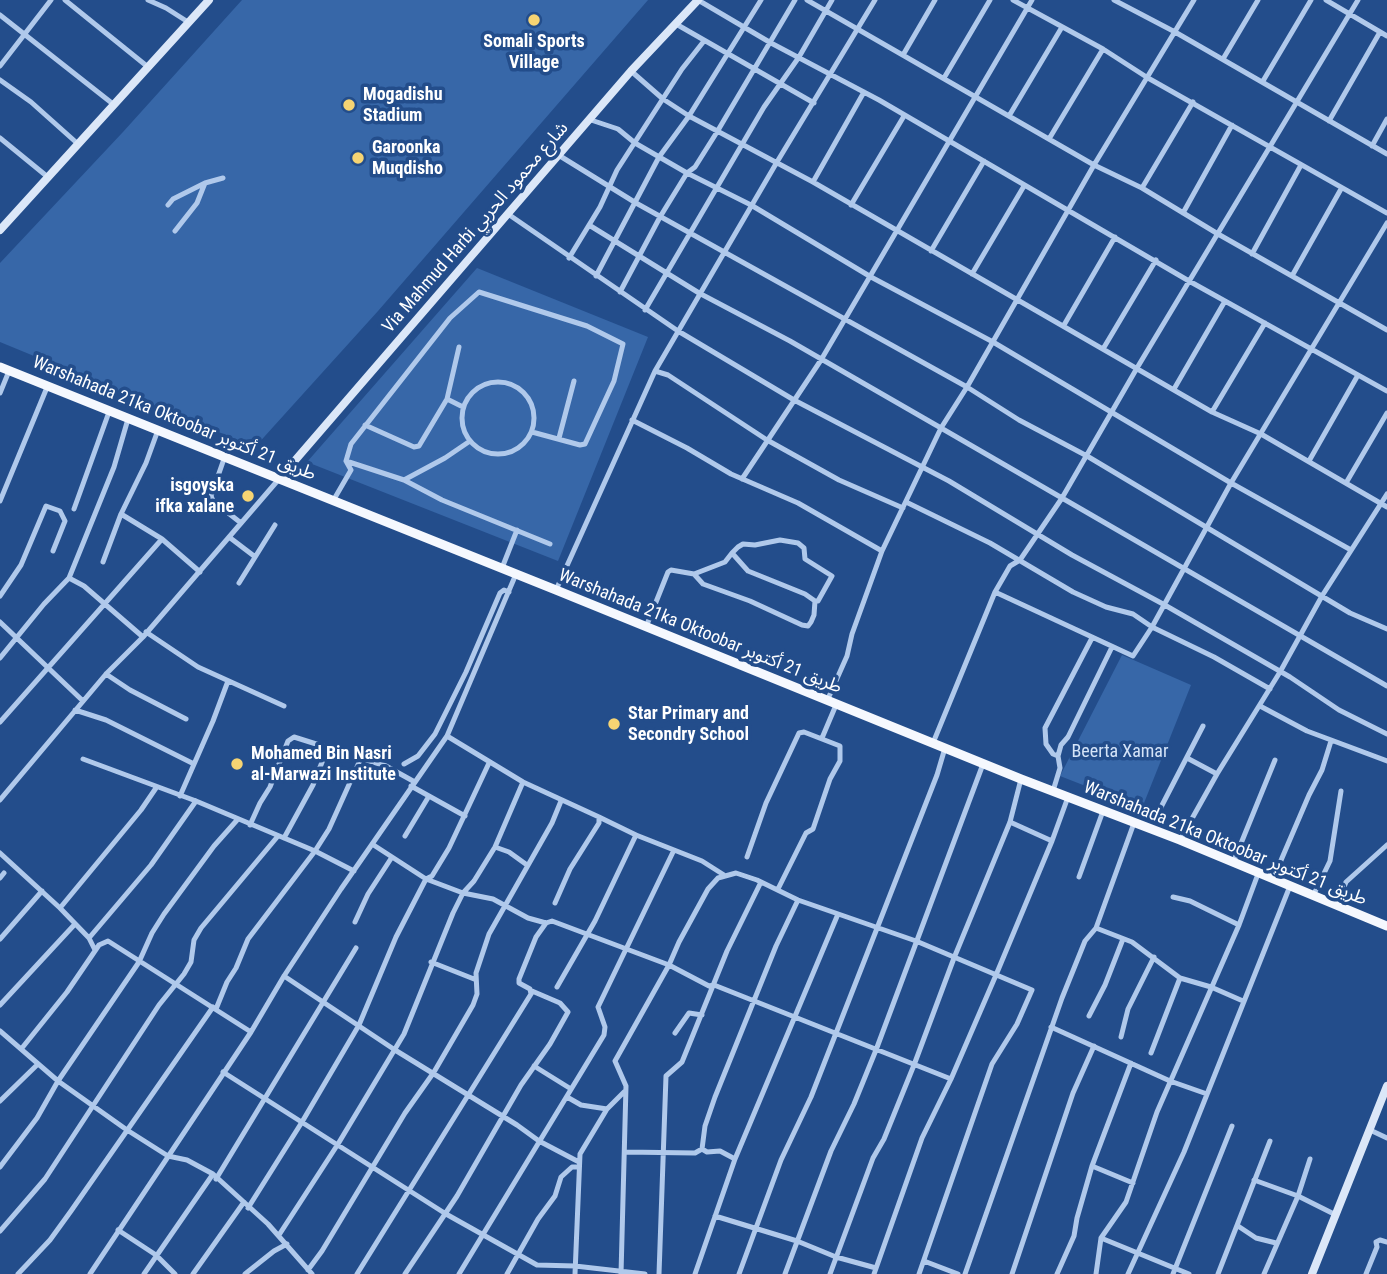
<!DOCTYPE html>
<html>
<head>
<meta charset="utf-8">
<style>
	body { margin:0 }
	canvas { display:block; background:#234d8b }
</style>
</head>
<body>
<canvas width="1387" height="1274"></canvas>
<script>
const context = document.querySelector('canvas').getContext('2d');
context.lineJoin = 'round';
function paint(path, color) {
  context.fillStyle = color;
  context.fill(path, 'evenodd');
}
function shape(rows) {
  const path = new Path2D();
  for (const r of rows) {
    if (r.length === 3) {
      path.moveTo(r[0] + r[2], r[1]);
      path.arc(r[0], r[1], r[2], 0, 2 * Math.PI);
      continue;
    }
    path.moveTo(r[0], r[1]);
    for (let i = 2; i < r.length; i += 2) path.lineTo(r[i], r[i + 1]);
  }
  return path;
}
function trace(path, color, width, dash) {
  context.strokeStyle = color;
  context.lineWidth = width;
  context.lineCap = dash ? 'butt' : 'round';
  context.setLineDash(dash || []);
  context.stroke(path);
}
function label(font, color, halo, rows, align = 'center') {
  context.font = font + ' "Roboto Condensed","Noto Sans Arabic",sans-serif';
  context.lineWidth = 7;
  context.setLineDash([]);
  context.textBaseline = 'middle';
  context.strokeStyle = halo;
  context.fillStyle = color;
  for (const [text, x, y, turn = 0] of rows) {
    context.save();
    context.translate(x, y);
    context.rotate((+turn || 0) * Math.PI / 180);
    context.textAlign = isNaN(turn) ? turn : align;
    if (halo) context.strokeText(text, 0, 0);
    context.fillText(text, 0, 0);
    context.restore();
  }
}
const green = shape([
	[242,0,648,0,378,311,255,447,0,342,0,263,123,132],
	[477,268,648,337,558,561,307,462],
	[1122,655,1191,685,1142,808,1060,776]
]);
const street = shape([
	[65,0,148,67],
	[148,0,166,8,188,22],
	[698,0,771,43,879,100,1189,281,1387,391],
	[807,0,1094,165,1142,188,1218,234,1387,330],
	[1013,0,1103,49,1148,78,1387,213],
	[1114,0,1175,32,1387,154],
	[1326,0,1387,36],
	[0,15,113,104],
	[676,24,814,103],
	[903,55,935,0],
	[1223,59,1258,0],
	[0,66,51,0],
	[631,71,663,99,689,116,813,182,1212,412,1261,434,1387,507],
	[944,78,990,0],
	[0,80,31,102,78,144],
	[1263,81,1311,0],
	[1009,116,1062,27],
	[591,120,618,129,635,143,687,173,751,205,871,277,993,342,1231,483,1351,550],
	[1329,121,1380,32],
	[0,138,49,178],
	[1049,139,1103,49],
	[1372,146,1387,119],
	[560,156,636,203,967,387,1019,420,1087,456,1350,613,1387,629],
	[813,182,864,92],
	[1142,188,1193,102],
	[168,205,173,199,205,183,223,178],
	[851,205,904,116],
	[1183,213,1232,125],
	[508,214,678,331,794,400,949,481,1072,555,1163,604,1290,677,1339,710,1387,734],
	[589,225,699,293,790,341,941,428,1387,686],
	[175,231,197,203,205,183],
	[931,251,984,161],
	[1252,254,1301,165],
	[569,258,600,207,617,170,682,69,704,41],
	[972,274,1024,186],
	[596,276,659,157,689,116,761,0],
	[1292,276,1341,189],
	[620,292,660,217,687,173,695,167,717,132,795,0],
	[645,310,764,107,799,57,832,0],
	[1064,325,1115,237],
	[1103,349,1156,260],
	[655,371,668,375,767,440,839,480,903,508],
	[498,418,36],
	[1174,389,1225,301],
	[0,393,9,371],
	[447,399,463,407],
	[1212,412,1265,323],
	[632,420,687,448,731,474,798,503,882,551,852,634,847,656,827,701],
	[365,425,414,447,419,446,447,399,459,347],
	[158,430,146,463,121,514,162,539],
	[559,438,574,381],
	[225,456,211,496,213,501,241,523],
	[346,461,404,480,442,500,550,544],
	[1309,461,1358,375],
	[742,479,821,360,1032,0],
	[404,480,445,458,470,441],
	[1346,483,1387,413],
	[0,501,48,385],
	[333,501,351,470,346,461,351,444,450,318,479,292,587,326,623,344,614,381,585,444,580,445,532,432],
	[906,502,990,543,1073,592,1106,607,1133,614,1152,627,1214,657,1270,689],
	[74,509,109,412],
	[229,537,254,556],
	[882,551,941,428,967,387,1094,165,1194,0],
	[103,562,121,514],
	[502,568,517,530],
	[694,574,725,562,732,553,738,547,743,544,755,545,780,540,798,543,804,548,805,559,832,576,818,601,815,601,805,594,748,571,732,553],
	[69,578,114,467,128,419],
	[239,583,275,525],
	[556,590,655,371,777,162,875,0],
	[995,592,1133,656,1152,627,1231,483,1387,223],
	[0,596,21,565,46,506,60,511,65,521,53,551],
	[0,622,83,701],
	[646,627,668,572,671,570,694,574,703,584,750,601,802,625,808,626,811,622,814,615,815,601],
	[146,632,198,667,284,706],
	[0,658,44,604,69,578,84,586,143,637],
	[106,674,130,690,186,719],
	[1260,706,1307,731,1387,761],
	[75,710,106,720,194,764],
	[0,722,162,539,200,572],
	[447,736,523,782,599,817,599,823,570,869,555,903],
	[822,738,836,705],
	[933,743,995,592,1006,573,1010,566,1020,560,1062,498,1137,368,1358,0],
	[1058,756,1053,754,1046,744,1045,728,1092,638],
	[1187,758,1217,774],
	[83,759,196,801,315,851,354,871],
	[404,764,418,756,435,734,466,672,500,593,504,590,509,592],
	[411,786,465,816],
	[1053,791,1060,768,1058,756,1061,745,1068,737,1112,647],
	[180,796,213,721,228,681],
	[0,800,106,674,143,637,279,479],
	[1159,811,1203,726],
	[599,817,636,835],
	[1010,822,1052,841],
	[250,825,260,803,270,787,288,741,294,737,386,766,413,781],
	[405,836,429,796],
	[284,838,313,785,328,747],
	[1180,840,1217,774,1280,672,1322,596,1387,494],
	[372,844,426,879,463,893,493,899,528,918,546,923,552,921,669,965,709,986,714,985,951,1079],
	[495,847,509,852,527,865],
	[0,853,60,908,89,938,95,950],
	[747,857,766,803,799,733,804,732,840,746,840,761,830,779,813,829,806,833,778,889],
	[1233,863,1275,760],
	[1079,877,1103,811],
	[0,878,4,873],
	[1273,879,1309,795,1322,770,1331,741],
	[1313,896,1330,861,1341,791],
	[1173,897,1190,901,1239,925],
	[1336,906,1346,882,1387,845],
	[60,908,141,810,156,788],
	[355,922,368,894,392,857],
	[1096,928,1132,942,1180,978,1211,987,1243,1001],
	[89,938,151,865,196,801],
	[0,939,42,891],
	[431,962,474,979],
	[284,976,395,1050,517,1125,539,1141,579,1162],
	[557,987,595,921,636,835,702,861,724,875],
	[0,1005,75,924],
	[216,1009,227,982,236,968,248,939,315,851,329,829,361,758],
	[1089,1016,1105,985,1123,939],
	[1051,1027,1170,1081,1207,1094],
	[0,1031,58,1081,127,1130,168,1156,187,1160,213,1174,268,1224,312,1274],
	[675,1033,689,1013,702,1015],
	[1121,1037,1128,1009,1154,957],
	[22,1048,67,992,99,945,108,941,251,1032],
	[1151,1053,1180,978],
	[534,1066,571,1089],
	[223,1072,446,1214,537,1265,575,1266,645,1274],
	[567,1097,581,1105,607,1109],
	[0,1101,38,1064],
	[1370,1130,1387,1138],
	[702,1149,705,1126,715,1097,776,946,798,900],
	[625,1152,695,1153,702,1149,707,1152,720,1151,735,1159],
	[1092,1166,1133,1183],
	[0,1167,37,1118,58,1081,139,962,152,933,164,914,214,846,238,819],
	[216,1179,356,948],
	[1254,1180,1298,1196,1336,1215],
	[248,1208,302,1122,359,1025,396,937,426,879,432,876,449,848,489,763],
	[715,1216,797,1241,836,1257,876,1268],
	[1238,1226,1256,1238,1276,1243],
	[118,1230,156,1255,175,1274],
	[0,1231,45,1179,159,1005,184,974,191,962,194,940,201,928,278,836],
	[279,1235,338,1144,404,1034,453,913,463,893,474,881,495,847,523,782],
	[1101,1238,1189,1274],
	[924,1261,958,1274],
	[308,1270,322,1251,405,1113,434,1072,473,1005,477,994,476,973,489,934,552,823,561,801],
	[18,1274,50,1240,71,1211,213,1007],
	[90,1274,251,1032,284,976,341,889,447,736,516,574],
	[144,1274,213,1174],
	[193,1274,244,1202],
	[245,1274,274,1251,287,1244],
	[357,1274,531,994,530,989,519,983,519,979,536,937,546,923],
	[405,1274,457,1196,521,1085,550,1044,568,1012,560,1003,532,991],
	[459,1274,604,1035,605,1027,598,1007,674,850],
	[507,1274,538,1219,555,1196,561,1177,572,1167,579,1167],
	[575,1274,580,1154,607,1109,624,1092],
	[621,1274,626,1086,615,1061,669,965,679,942,708,889,718,878,736,873,757,880,798,900,916,941,1032,990,1017,1024,992,1064,919,1274],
	[659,1274,666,1076,682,1062,727,951,761,882],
	[695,1274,735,1159,838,914],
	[739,1274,781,1160,811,1097,937,775,945,748],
	[785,1274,831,1151,854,1104,876,1050,983,764],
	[830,1274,873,1158,884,1139,914,1065,954,958,1010,822,1021,779],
	[874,1274,922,1138,951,1079,996,975,1052,841,1068,797],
	[965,1274,1062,998,1085,941,1096,928,1134,823],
	[1012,1274,1073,1093,1094,1046],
	[1057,1274,1074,1236,1077,1218,1092,1166,1131,1063],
	[1096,1274,1101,1238,1126,1202,1157,1112,1239,925,1258,874],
	[1128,1274,1184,1152,1290,886],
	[1173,1274,1232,1126],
	[1218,1274,1270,1141],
	[1264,1274,1298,1196,1310,1159],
	[1366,1274,1377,1247,1376,1242,1380,1240,1387,1242]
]);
const secondary = shape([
	[0,230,209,0],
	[279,479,631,71,698,0],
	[1312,1274,1387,1086]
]);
const primary = shape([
	[0,367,556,590,1021,779,1180,840,1387,926]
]);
const markers = [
	[534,20,7,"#f6d473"],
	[349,105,7,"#f6d473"],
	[358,158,7,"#f6d473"],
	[248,496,7,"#f6d473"],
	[614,724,7,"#f6d473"],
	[237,764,7,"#f6d473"]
];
const poiNames = [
	["Somali Sports",534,42,"center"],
	["Village",534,63,"center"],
	["Mogadishu",363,95],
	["Stadium",363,116],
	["Garoonka",372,148],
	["Muqdisho",372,169],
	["isgoyska",234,486,"right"],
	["ifka xalane",234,507,"right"],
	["Star Primary and",628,714],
	["Secondry School",628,735],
	["Mohamed Bin Nasri",251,754],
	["al-Marwazi Institute",251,775]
];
const streetNames = [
	["Via Mahmud Harbi شارع محمود الحربي",476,228,-49],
	["Warshahada 21ka Oktoobar طريق 21 أكتوبر",174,419,22],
	["Warshahada 21ka Oktoobar طريق 21 أكتوبر",700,632,22],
	["Warshahada 21ka Oktoobar طريق 21 أكتوبر",1225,844,22]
];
const parkNames = [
	["Beerta Xamar",1120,752]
];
paint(green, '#3767a8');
trace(street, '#b0c9eb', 5);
trace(secondary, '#dbe7f8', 8);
trace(primary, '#f5f8fe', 9);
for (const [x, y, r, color] of markers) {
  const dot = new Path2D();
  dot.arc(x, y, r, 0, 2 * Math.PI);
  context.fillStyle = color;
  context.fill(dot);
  trace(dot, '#234d8b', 2.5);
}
label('bold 18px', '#fff', '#234d8b', poiNames, 'left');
label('18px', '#fff', '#234d8b', streetNames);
label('18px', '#d5e4f8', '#234d8b', parkNames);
</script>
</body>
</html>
